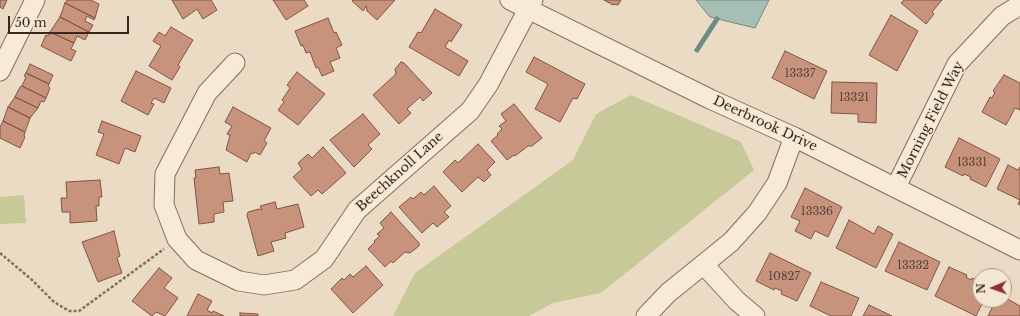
<!DOCTYPE html>
<html>
<head>
<meta charset="utf-8">
<style>
	body { margin:0 }
	#map { position:relative; width:1020px; height:316px; overflow:hidden; background:#ebdbc4; font-family:"Libre Baskerville",serif }
	canvas { display:block }
	.north { position:absolute; left:972px; top:268px; width:40px; height:40px; box-sizing:border-box; background:#f3e7d3; border:1px solid #a79a8b; border-radius:50%; rotate:268deg; font-size:11px; font-weight:700; line-height:16px; text-align:center; color:#36271f }
	.north::after { content:''; display:block; margin:auto; width:14px; height:18px; background:#902f3a; clip-path:polygon(50% 0,100% 100%,50% 72%,0 100%) }
	.scale { position:absolute; left:8px; top:16px; width:121px; height:18px; box-sizing:border-box; border:2px solid #36271f; border-top:0; padding-left:5px; font-size:12px; line-height:14px; white-space:nowrap; color:#36271f; -webkit-text-stroke:3px #f3e7d3; paint-order:stroke }
</style>
</head>
<body>
<div id="map">
<canvas width="1020" height="316"></canvas>
<div class="north">N</div>
<div class="scale">50 m</div>
</div>
<script>
const context = document.querySelector('canvas').getContext('2d');
context.lineJoin = 'round';
function paint(path, color) {
  context.fillStyle = color;
  context.fill(path, 'evenodd');
}
function shape(rows) {
  const path = new Path2D();
  for (const r of rows) {
    path.moveTo(r[0], r[1]);
    for (let i = 2; i < r.length; i += 2) path.lineTo(r[i], r[i + 1]);
  }
  return path;
}
function trace(path, color, width, dash) {
  context.strokeStyle = color;
  context.lineWidth = width;
  context.lineCap = dash ? 'butt' : 'round';
  context.setLineDash(dash || []);
  context.stroke(path);
}
function label(font, color, halo, rows, align = 'center') {
  context.font = font + ' "Libre Baskerville",serif';
  context.lineWidth = 3;
  context.setLineDash([]);
  context.textBaseline = 'middle';
  context.strokeStyle = halo;
  context.fillStyle = color;
  for (const [text, x, y, turn = 0] of rows) {
    context.save();
    context.translate(x, y);
    context.rotate((+turn || 0) * Math.PI / 180);
    context.textAlign = isNaN(turn) ? turn : align;
    if (halo) context.strokeText(text, 0, 0);
    context.fillText(text, 0, 0);
    context.restore();
  }
}
const green = shape([
	[631,95,741,142,754,170,601,293,553,303,529,316,393,316,415,273,573,160,596,114],
	[24,195,26,223,0,224,0,197]
]);
const water = shape([
	[696,0,769,0,755,28,710,17,696,0]
]);
const stream = shape([
	[697,50,717,19]
]);
const building = shape([
	[0,0,7,0,3,9,0,7,0,0],
	[67,0,91,0,99,4,95,18,65,3,67,0],
	[172,0,211,0,217,10,203,19,197,9,183,19,172,0],
	[273,0,304,0,308,6,286,20,273,0],
	[353,0,395,0,377,20,367,11,366,6,363,11,352,1,353,0],
	[604,0,621,0,618,5,614,4,613,5,604,0],
	[904,0,942,0,932,12,934,14,926,24,901,3,904,0],
	[65,3,95,18,94,20,87,16,85,21,93,25,89,32,60,17,65,3],
	[435,9,462,25,451,42,449,40,445,47,468,61,459,76,409,47,418,32,421,33,435,9],
	[891,15,918,31,897,71,869,55,891,15],
	[60,17,89,32,85,40,77,36,74,43,50,32,60,17],
	[328,18,334,33,336,32,342,45,336,48,340,58,330,62,334,71,322,76,318,67,316,68,310,52,306,53,303,45,301,46,295,31,328,18],
	[171,27,193,40,178,65,180,67,172,80,149,66,161,46,153,41,159,32,165,36,171,27],
	[50,32,74,43,71,49,76,51,71,61,41,46,46,35,48,36,50,32],
	[785,51,827,71,814,99,772,78,785,51],
	[534,57,585,84,577,99,573,98,560,122,535,109,548,84,526,72,534,57],
	[401,62,404,63,432,93,423,101,420,97,407,109,411,113,399,124,373,95,396,74,395,69,401,62],
	[30,64,53,75,49,84,26,73,30,64],
	[136,71,171,88,164,103,154,98,151,103,154,104,148,115,121,101,136,71],
	[297,72,325,94,298,125,278,110,284,102,282,100,290,88,287,85,297,72],
	[26,73,49,84,48,86,50,88,46,98,22,86,26,77,24,76,26,73],
	[1004,75,1020,83,1020,110,1015,108,1006,125,982,112,990,97,992,98,995,92,993,91,1004,75],
	[832,82,877,83,876,123,858,122,858,114,831,113,832,82],
	[22,86,46,98,44,102,41,101,38,108,15,97,20,87,22,86],
	[15,97,38,108,30,118,8,107,15,97],
	[514,104,542,138,532,146,528,146,515,156,514,155,507,160,491,141,498,135,497,134,502,129,499,126,506,121,501,114,514,104],
	[8,107,30,118,25,132,3,121,8,107],
	[233,107,271,128,264,141,267,143,260,155,255,152,253,154,251,153,247,162,226,150,230,135,227,134,232,126,225,122,233,107],
	[363,114,380,134,368,145,372,149,354,167,330,140,363,114],
	[3,121,25,132,24,136,25,137,20,148,0,138,0,127,3,121],
	[102,121,141,136,135,152,125,148,119,164,96,155,104,134,98,132,102,121],
	[959,138,1000,159,986,187,970,179,971,177,964,174,963,176,945,167,959,138],
	[478,144,495,162,487,170,491,175,484,182,478,177,462,192,443,172,455,160,458,163,478,144],
	[323,147,346,173,322,194,318,190,311,196,293,177,302,169,298,163,308,154,312,158,323,147],
	[1008,165,1018,170,1020,167,1020,205,1018,204,1020,200,997,189,1008,165],
	[219,167,220,174,229,173,233,201,223,202,224,212,214,214,214,222,199,224,194,178,196,178,195,170,219,167],
	[100,180,102,197,99,197,99,206,96,206,97,221,70,223,70,212,62,212,61,198,67,198,66,182,100,180],
	[434,186,451,206,444,212,449,217,437,227,433,223,422,233,399,207,411,197,413,199,421,192,424,195,434,186],
	[805,188,842,207,828,237,815,231,811,239,795,231,800,221,791,217,805,188],
	[275,202,277,209,298,204,304,227,285,233,286,238,271,242,274,251,258,256,247,215,248,212,259,209,262,210,260,206,275,202],
	[391,212,419,243,419,246,410,253,405,252,393,263,391,261,385,267,368,249,375,242,374,241,380,236,377,234,384,228,380,223,391,212],
	[849,220,874,234,878,226,893,234,876,268,836,248,849,220],
	[114,231,120,256,117,258,122,273,98,282,82,242,114,231],
	[899,242,940,262,927,290,885,271,899,242],
	[770,253,811,273,797,301,781,294,782,291,775,288,774,290,756,281,770,253],
	[366,266,383,285,353,313,331,289,342,278,344,280,350,274,353,277,366,266],
	[949,267,967,275,966,277,971,280,972,278,980,282,980,300,984,300,976,316,935,296,949,267],
	[159,268,172,278,164,288,178,298,165,316,156,312,152,316,132,301,159,268],
	[821,282,859,298,851,316,831,316,810,306,821,282],
	[198,294,212,301,207,310,212,313,213,311,224,316,187,316,198,294],
	[1004,297,1020,306,1020,316,988,316,996,300,1004,300,1004,297],
	[869,305,892,316,863,316,869,305],
	[240,313,258,314,258,316,240,316,240,313]
]);
const path = shape([
	[0,253,31,279,54,302,69,311,79,311,164,249]
]);
const street = shape([
	[510,0,710,99,794,137,1020,250],
	[235,63,207,93,165,174,164,205,177,239,196,260,239,281,264,285,295,280,324,259,357,210,470,111,488,85,533,0],
	[0,71,35,0],
	[896,187,957,64,1002,16,1020,5],
	[704,265,737,301,755,316],
	[646,316,668,293,731,242,757,213,777,183,794,137]
]);
const numberNames = [
	["13337",800,74],
	["13321",854,98],
	["13331",972,163],
	["13336",817,212],
	["13332",913,266],
	["10827",784,277]
];
const streetNames = [
	["Morning Field Way",931,120,-63],
	["Deerbrook Drive",765,124,25],
	["Beechknoll Lane",400,172,-42]
];
paint(green, '#c8c998');
paint(water, '#a6bfb5');
trace(water, '#6d8c81', 1);
trace(stream, '#6d8c81', 5);
paint(building, '#c7937c');
trace(building, '#825543', 1);
trace(street, '#856d5b', 21);
trace(path, '#856d5b', 2.5, [3, 2]);
trace(street, '#f7ead7', 19);
label('11px', '#5a4236', null, numberNames);
label('13px', '#36271f', '#f3e7d3', streetNames);
</script>
</body>
</html>
